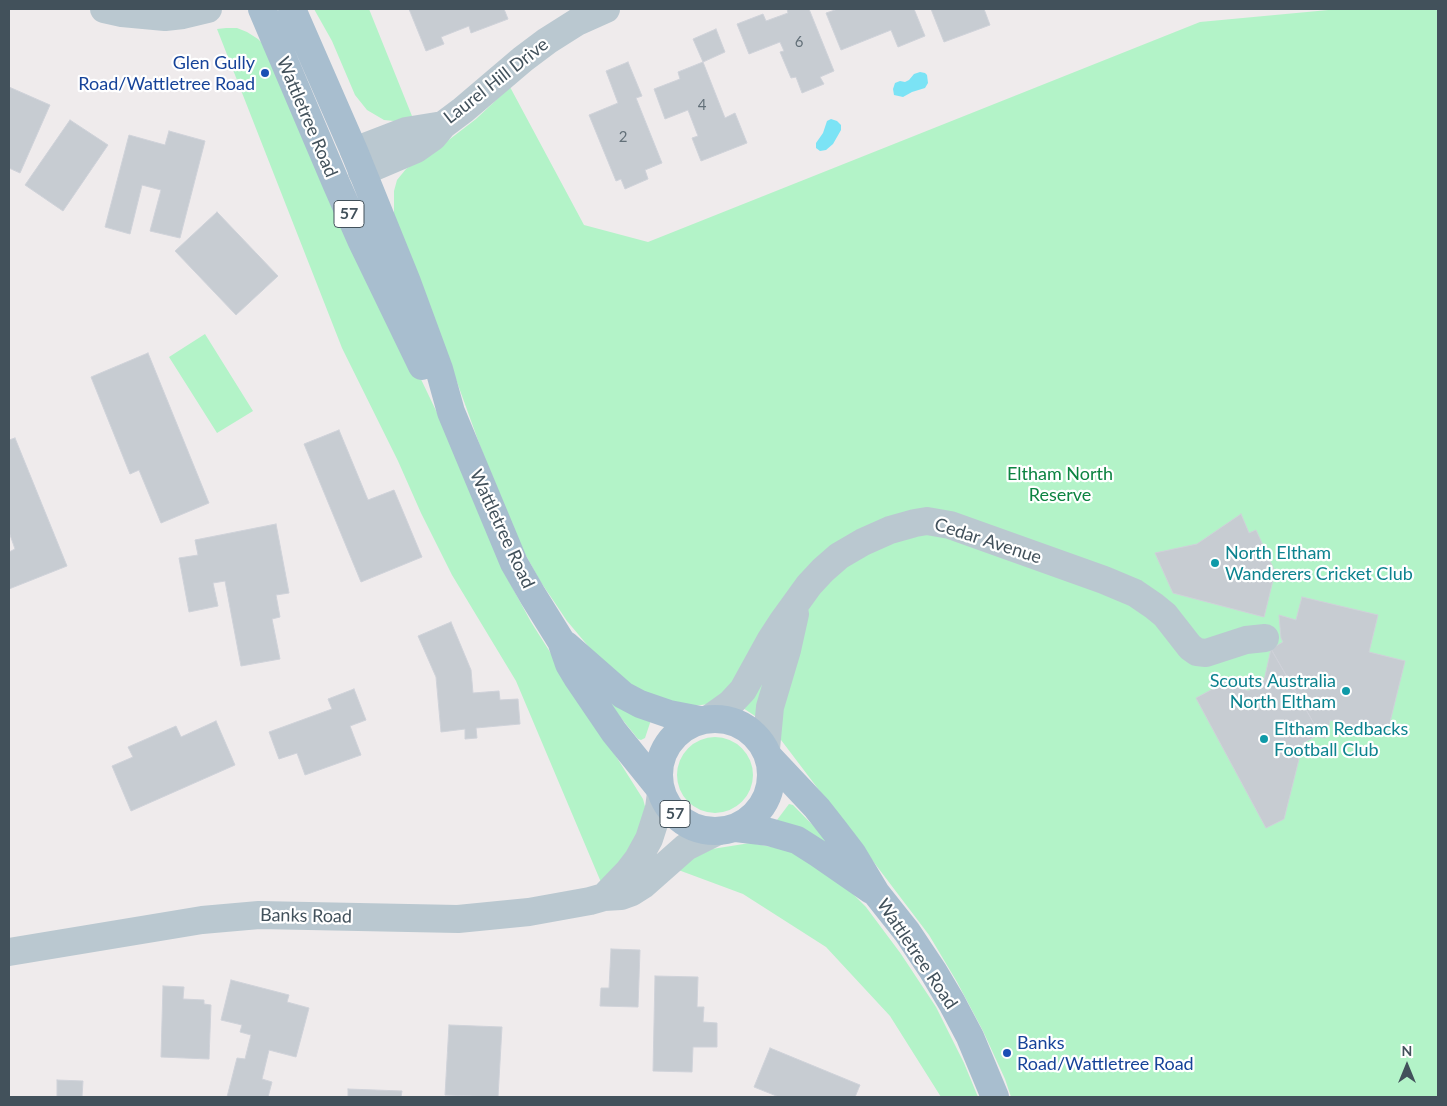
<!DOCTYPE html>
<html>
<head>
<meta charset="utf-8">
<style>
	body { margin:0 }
	#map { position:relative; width:1447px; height:1106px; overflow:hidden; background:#efebec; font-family:Lato,sans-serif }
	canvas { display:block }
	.frame { position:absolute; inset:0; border:10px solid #42515b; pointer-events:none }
	.north { position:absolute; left:1382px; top:1041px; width:50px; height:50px; -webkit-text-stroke:4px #fff; paint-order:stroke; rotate:0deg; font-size:14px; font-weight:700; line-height:20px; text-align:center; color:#42515b }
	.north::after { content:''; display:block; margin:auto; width:18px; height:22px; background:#42515b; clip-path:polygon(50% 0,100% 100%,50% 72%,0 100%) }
</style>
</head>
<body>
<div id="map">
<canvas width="1447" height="1106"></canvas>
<div class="frame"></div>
<div class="north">N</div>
</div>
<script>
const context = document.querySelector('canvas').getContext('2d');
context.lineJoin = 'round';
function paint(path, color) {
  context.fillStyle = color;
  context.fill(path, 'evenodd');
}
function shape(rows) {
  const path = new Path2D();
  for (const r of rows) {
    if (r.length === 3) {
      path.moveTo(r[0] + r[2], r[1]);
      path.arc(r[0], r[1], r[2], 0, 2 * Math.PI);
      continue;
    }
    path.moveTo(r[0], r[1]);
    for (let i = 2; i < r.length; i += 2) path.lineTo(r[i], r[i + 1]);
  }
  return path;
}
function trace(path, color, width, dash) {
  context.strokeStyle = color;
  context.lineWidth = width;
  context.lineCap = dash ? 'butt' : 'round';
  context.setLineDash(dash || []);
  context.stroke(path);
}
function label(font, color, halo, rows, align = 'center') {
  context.font = font + ' Lato,sans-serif';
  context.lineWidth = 4.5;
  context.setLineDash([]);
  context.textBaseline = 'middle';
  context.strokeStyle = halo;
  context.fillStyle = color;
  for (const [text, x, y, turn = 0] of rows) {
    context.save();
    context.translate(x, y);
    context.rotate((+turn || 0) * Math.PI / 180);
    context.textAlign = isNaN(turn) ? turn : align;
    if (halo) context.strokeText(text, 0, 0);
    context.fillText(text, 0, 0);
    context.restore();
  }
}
const green = shape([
	[314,9,369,9,414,121,394,121,384,120,367,110,355,95,332,41],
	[1339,9,1438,9,1438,1097,1011,1097,1005,1079,983,1031,957,982,929,935,778,736,761,720,743,708,717,703,693,706,680,705,636,690,594,653,567,621,553,600,540,581,519,543,492,479,457,382,394,217,394,191,397,180,406,169,450,139,476,119,510,87,584,225,648,242,1200,22],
	[226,28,237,28,247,32,258,39,266,47,349,229,440,419,504,572,531,622,643,799,646,810,644,829,603,887,516,681,452,575,421,513,398,461,342,348,217,29],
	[205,334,253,411,217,433,169,357],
	[602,691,651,720,645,738,641,740,638,739,613,708],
	[715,775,38],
	[789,804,793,805,838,851,774,824],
	[750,843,794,851,849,890,866,907,901,954,936,1007,964,1063,978,1097,941,1097,890,1016,826,947,743,894,673,868,712,849]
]);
const water = shape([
	[920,72,925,73,927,75,928,83,925,88,912,92,903,97,894,95,893,89,895,83,900,81,905,82,909,80,914,74],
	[831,119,837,121,841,125,841,130,833,144,826,150,820,151,816,148,816,143,823,133,827,121]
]);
const building = shape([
	[409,9,504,9,508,19,471,33,469,26,441,37,444,44,426,51,409,9],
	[787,9,809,9,834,71,820,77,824,84,802,93,796,77,791,78,780,52,784,51,780,42,749,54,737,24,763,14,766,21,788,13,787,9],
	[838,9,914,9,925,36,898,47,891,30,841,50,826,13,838,9],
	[931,9,984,9,990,25,944,42,931,9],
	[716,29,725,52,703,62,693,39,716,29],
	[628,62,642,96,636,98,662,163,645,170,648,179,625,189,621,179,616,181,589,115,618,103,606,71,628,62],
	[703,62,725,118,735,113,747,143,701,161,692,138,698,136,688,110,665,119,654,89,680,79,678,72,703,62],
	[9,87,50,105,20,173,9,168,9,87],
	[70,120,108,145,63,211,25,185,70,120],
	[169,131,205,141,180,238,150,231,161,190,142,185,130,234,105,227,129,135,165,145,169,131],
	[217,212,278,276,236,315,175,251,217,212],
	[148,353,209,503,161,523,139,470,130,474,91,377,148,353],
	[339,430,368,500,394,490,422,557,361,582,304,444,339,430],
	[15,438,67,566,9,589,9,552,15,549,9,532,9,440,15,438],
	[1241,514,1249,533,1256,530,1275,572,1264,617,1173,593,1155,553,1197,544,1241,514],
	[276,524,289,593,276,595,280,617,272,619,280,659,241,666,225,581,213,583,218,606,189,612,179,558,198,555,195,540,276,524],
	[1302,597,1378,615,1369,652,1405,661,1387,734,1330,720,1326,738,1315,736,1320,734,1271,649,1283,642,1281,638,1279,615,1296,620,1302,597],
	[451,622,471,670,473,693,499,691,500,700,518,699,520,724,476,728,477,738,465,739,465,729,441,732,436,677,418,636,451,622],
	[1271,649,1320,734,1303,743,1284,819,1266,828,1196,698,1226,682,1248,691,1264,681,1271,649],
	[354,689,366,720,350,726,361,755,305,775,297,753,279,759,269,732,332,709,328,699,354,689],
	[216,721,235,765,131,811,112,766,133,757,128,747,176,726,181,737,216,721],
	[611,949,640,950,638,1007,600,1006,601,988,609,988,611,949],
	[655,976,698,977,697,1007,704,1007,703,1022,717,1023,717,1047,693,1047,692,1072,653,1071,655,976],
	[231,980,289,995,287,1002,309,1008,296,1057,269,1050,262,1079,272,1082,268,1097,227,1097,237,1058,245,1059,251,1035,240,1032,242,1025,221,1020,231,980],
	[163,986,184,987,183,999,204,1000,204,1004,211,1005,209,1059,161,1057,163,986],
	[449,1025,502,1027,498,1097,445,1095,449,1025],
	[770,1048,860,1085,855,1097,779,1097,754,1087,770,1048],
	[57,1080,83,1081,82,1097,57,1097,57,1080],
	[348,1089,402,1091,401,1097,348,1097,348,1089]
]);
const minor = shape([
	[104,9,122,13,165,17,183,15,208,9],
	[354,151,406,131,443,125,463,110,523,59,547,41,577,22,606,9],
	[362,172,416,149,433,137,443,125],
	[709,719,730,704,743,690,770,641,783,621,809,585,823,570,839,556,863,542,890,530,915,523,927,521,950,525,1104,580,1135,593,1154,606,1165,615,1190,647,1197,652,1206,653,1246,640,1265,638],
	[766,749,770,707,787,650,795,614],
	[604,897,628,872,638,859,649,839,659,808,661,793],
	[9,952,202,920,259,915,458,919,529,912,590,901,604,897,621,896,632,892,643,885,686,847,718,831]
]);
const major = shape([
	[262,9,336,183,361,240,422,366],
	[292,9,354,151,407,282,439,369,451,412,514,563,533,596,561,641,569,664,578,679,614,732,660,789],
	[566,645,623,695,640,704,669,714,700,720],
	[715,775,56],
	[769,757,817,808,835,831,852,853,876,893,907,932,933,971,952,1003,970,1037,995,1097],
	[736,828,769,832,797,840,819,854,871,890]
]);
const markers = [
	[265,73,5,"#1a4fb4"],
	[1215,563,5,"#0f9aa8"],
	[1346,691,5,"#0f9aa8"],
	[1264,739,5,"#0f9aa8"],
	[1007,1053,5,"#1a4fb4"]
];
const numberNames = [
	["6",799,42],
	["4",702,105],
	["2",623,137]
];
const shields = [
	[349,214,30],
	[675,814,30]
];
const shieldNames = [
	["57",349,214],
	["57",675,814]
];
const transitNames = [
	["Glen Gully",255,63],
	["Road/Wattletree Road",255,84],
	["Banks",1017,1043,"left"],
	["Road/Wattletree Road",1017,1064,"left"]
];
const streetNames = [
	["Laurel Hill Drive",496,81,-38],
	["Wattletree Road",307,117,67],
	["Wattletree Road",502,529,65],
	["Cedar Avenue",988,541,18],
	["Banks Road",306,916,1],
	["Wattletree Road",917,954,56]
];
const parkNames = [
	["Eltham North",1060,474],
	["Reserve",1060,495]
];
const cultureNames = [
	["North Eltham",1225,553],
	["Wanderers Cricket Club",1225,574],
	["Scouts Australia",1336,681,"right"],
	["North Eltham",1336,702,"right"],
	["Eltham Redbacks",1274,729],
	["Football Club",1274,750]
];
paint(green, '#b3f3c8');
paint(water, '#7be3f5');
paint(building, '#c7ccd2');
trace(building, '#cfd2d9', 1);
trace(minor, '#bac8d0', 28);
trace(major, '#a8becf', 28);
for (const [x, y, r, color] of markers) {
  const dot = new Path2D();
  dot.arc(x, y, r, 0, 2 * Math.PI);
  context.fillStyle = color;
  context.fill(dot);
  trace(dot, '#fff', 2);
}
label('15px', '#637079', null, numberNames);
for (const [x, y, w] of shields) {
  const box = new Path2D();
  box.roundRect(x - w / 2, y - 13.5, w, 27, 4);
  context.fillStyle = '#fff';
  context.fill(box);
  trace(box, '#42515b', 1);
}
label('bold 16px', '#42515b', null, shieldNames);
label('18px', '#164399', '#fff', transitNames, 'right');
label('18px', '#42515b', '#fff', streetNames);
label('18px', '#0c8341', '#fff', parkNames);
label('18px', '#0d838f', '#fff', cultureNames, 'left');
</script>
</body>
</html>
